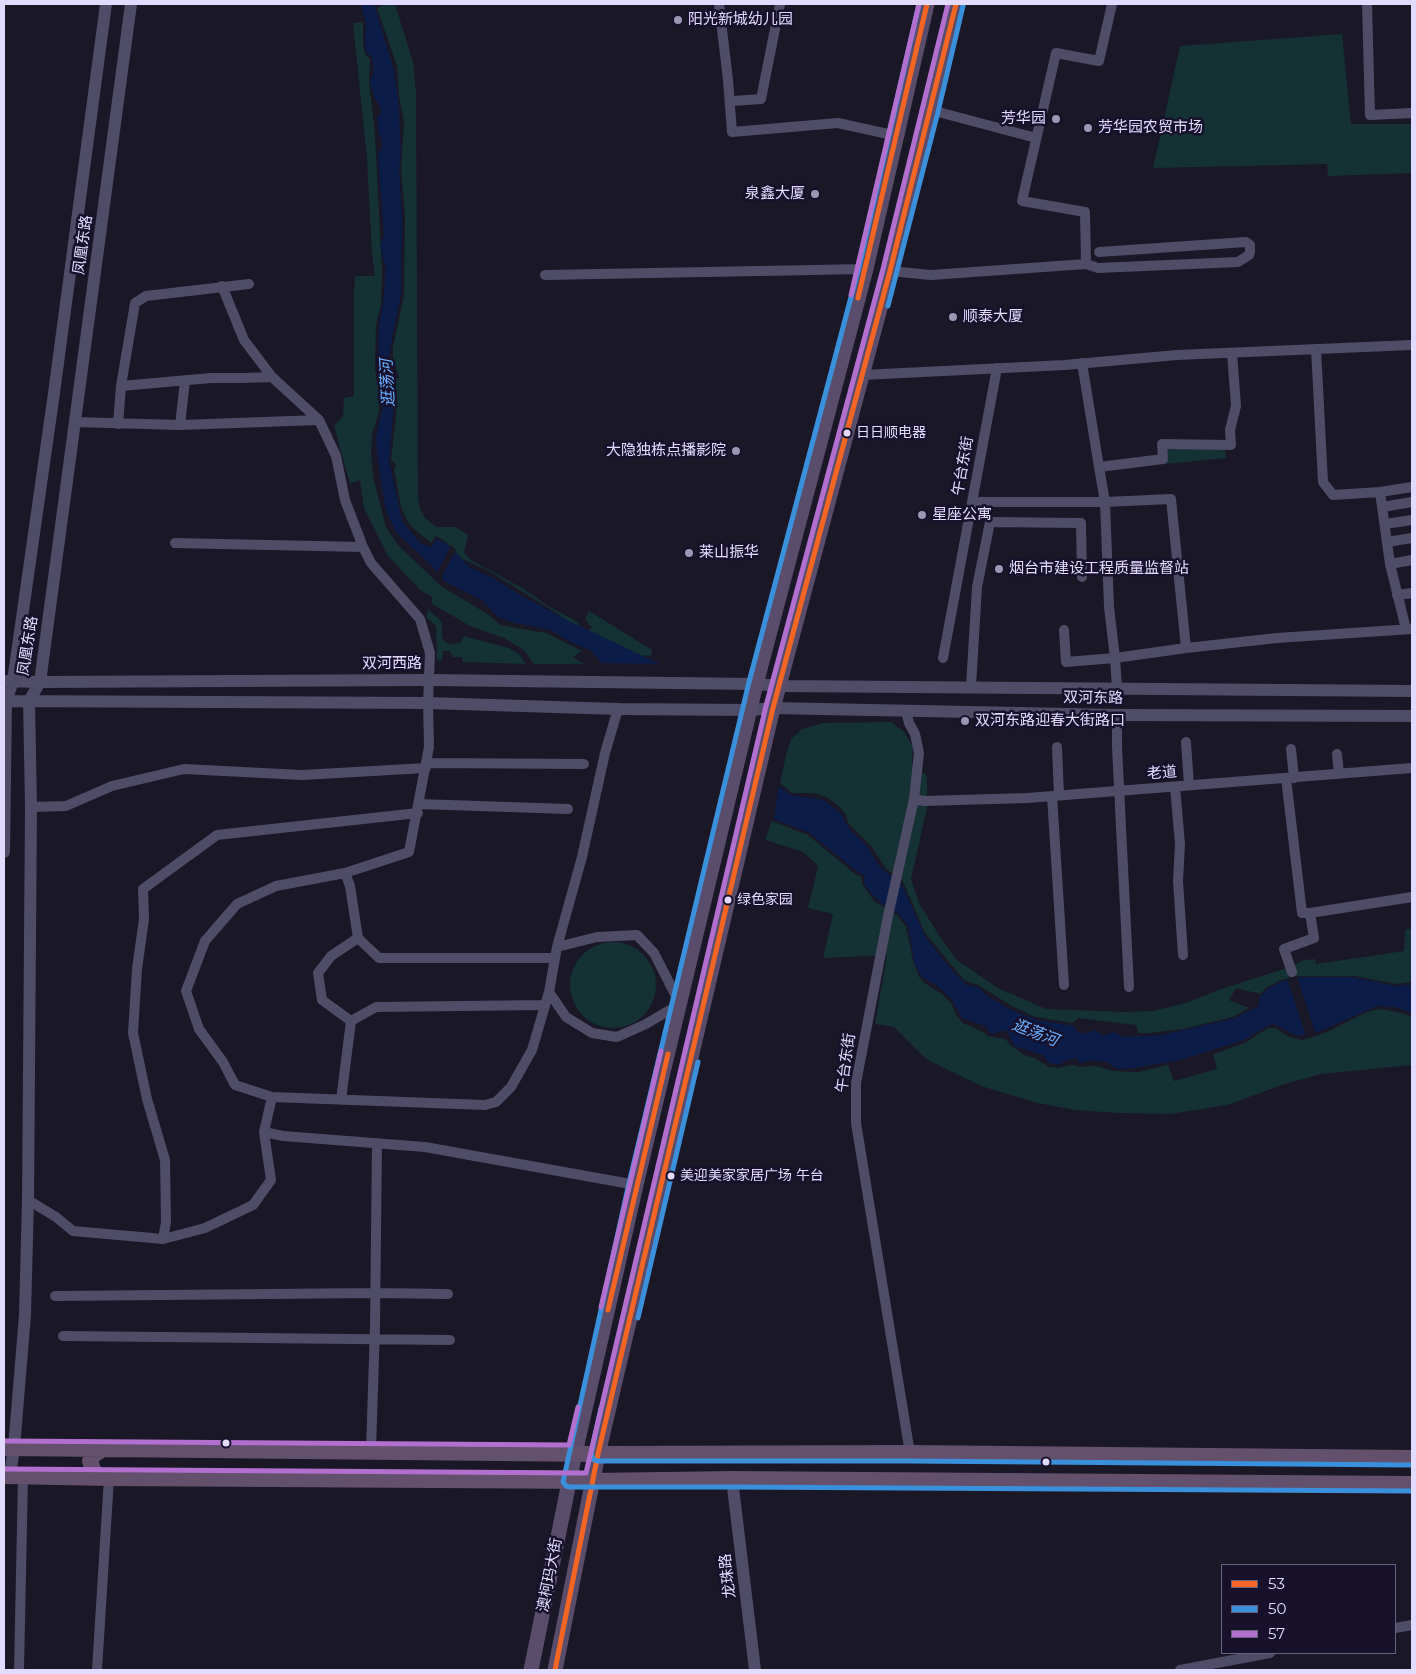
<!DOCTYPE html>
<html>
<head>
<meta charset="utf-8">
<style>
	body { margin:0 }
	#map { position:relative; width:1416px; height:1674px; overflow:hidden; background:#1a1726; font-family:Montserrat,sans-serif }
	canvas { display:block }
	.frame { position:absolute; inset:0; border:5px solid #e2dbff; pointer-events:none }
	.legend { position:absolute; left:1221px; top:1564px; width:175px; height:90px; box-sizing:border-box; background:#17112c; border:1px solid #686280; margin:0; padding:6px 9px; list-style:none; font-size:15px; color:#e2dbff }
	.legend li { display:flex; align-items:center; gap:10px; height:25px }
	.legend b { width:25px; border:1px solid #686280 }
</style>
</head>
<body>
<div id="map">
<canvas width="1416" height="1674"></canvas>
<div class="frame"></div>
<ul class="legend">
<li><b style="height:6px;background:#f26522"></b>53</li>
<li><b style="height:6px;background:#3a90db"></b>50</li>
<li><b style="height:6px;background:#b36fd0"></b>57</li>
</ul>
</div>
<script>
const context = document.querySelector('canvas').getContext('2d');
context.lineJoin = 'round';
function paint(path, color) {
  context.fillStyle = color;
  context.fill(path, 'evenodd');
}
function shape(rows) {
  const path = new Path2D();
  for (const r of rows) {
    if (r.length === 3) {
      path.moveTo(r[0] + r[2], r[1]);
      path.arc(r[0], r[1], r[2], 0, 2 * Math.PI);
      continue;
    }
    path.moveTo(r[0], r[1]);
    for (let i = 2; i < r.length; i += 2) path.lineTo(r[i], r[i + 1]);
  }
  return path;
}
function trace(path, color, width, dash) {
  context.strokeStyle = color;
  context.lineWidth = width;
  context.lineCap = dash ? 'butt' : 'round';
  context.setLineDash(dash || []);
  context.stroke(path);
}
function label(font, color, halo, rows, align = 'center') {
  context.font = font + ' Montserrat,"Noto Sans SC",sans-serif';
  context.lineWidth = 5;
  context.setLineDash([]);
  context.textBaseline = 'middle';
  context.strokeStyle = halo;
  context.fillStyle = color;
  for (const [text, x, y, turn = 0] of rows) {
    context.save();
    context.translate(x, y);
    context.rotate((+turn || 0) * Math.PI / 180);
    context.textAlign = isNaN(turn) ? turn : align;
    if (halo) context.strokeText(text, 0, 0);
    context.fillText(text, 0, 0);
    context.restore();
  }
}
const green = shape([
	[385,4,395,4,413,62,416,92,418,497,420,508,425,518,437,527,455,527,468,535,464,552,471,560,524,589,546,605,569,617,579,623,580,628,586,631,592,628,585,619,589,611,652,650,651,656,635,655,584,635,558,614,487,570,462,559,445,541,436,536,431,543,414,529,408,522,401,507,394,469,396,467,396,464,391,460,396,416,397,393,395,380,399,378,393,358,393,347,404,295,405,216,401,169,404,122,399,96,397,66,377,8],
	[363,22,363,42,365,54,370,59,369,81,375,135,382,271,381,305,376,325,375,369,380,398,379,412,372,434,371,455,374,481,386,527,398,545,441,586,489,615,500,625,546,633,582,651,573,657,584,664,534,664,524,650,504,638,472,627,432,604,432,597,420,590,388,556,364,508,360,480,350,484,334,426,343,416,344,398,354,396,354,293,355,276,375,276,372,254,367,159,353,23],
	[1342,34,1351,124,1412,124,1412,173,1328,176,1327,164,1153,168,1180,46],
	[1225,445,1226,458,1166,464,1165,450],
	[428,609,442,622,442,636,444,641,449,644,460,643,464,636,509,648,520,655,526,664,463,662,462,657,453,657,450,651,443,651,442,661,437,660,436,626,426,617],
	[891,722,904,732,913,747,912,763,927,776,927,808,911,879,919,903,940,937,957,960,998,988,1046,1009,1125,1012,1153,1011,1186,1003,1218,990,1293,966,1304,960,1315,959,1316,964,1404,951,1405,930,1412,928,1412,982,1397,984,1354,976,1301,976,1281,980,1267,987,1260,994,1236,988,1229,1000,1249,1008,1233,1017,1182,1029,1150,1033,1138,1033,1136,1025,1078,1018,1073,1023,1035,1017,1010,1005,978,985,964,980,925,933,904,884,901,879,886,869,872,847,848,823,846,814,836,804,826,797,813,793,792,793,780,783,786,755,791,739,802,729,823,723],
	[772,821,808,835,854,873,862,877,862,884,874,901,898,916,906,927,910,945,912,957,919,977,926,984,942,994,951,1003,957,1016,963,1023,983,1032,988,1036,1006,1039,1009,1044,1024,1055,1034,1058,1049,1067,1058,1068,1072,1065,1080,1067,1095,1066,1114,1071,1138,1072,1168,1065,1174,1081,1217,1069,1213,1054,1245,1043,1268,1028,1276,1028,1289,1037,1303,1040,1327,1032,1367,1012,1380,1009,1402,1013,1412,1017,1412,1065,1321,1074,1282,1085,1227,1105,1170,1114,1117,1113,1076,1110,1037,1103,981,1086,926,1059,894,1027,875,1024,887,955,823,958,833,914,808,908,818,866,803,852,765,840],
	[613,985,43]
]);
const water = shape([
	[361,4,374,4,393,67,398,98,401,150,399,169,402,216,401,294,388,360,395,390,389,461,402,521,420,543,431,547,437,539,447,544,469,567,491,577,520,595,571,622,660,664,602,663,590,650,572,643,551,630,515,623,498,617,482,600,444,581,432,566,396,532,386,510,380,475,376,438,383,406,383,393,378,367,379,324,383,304,386,269,380,246,384,235,378,155,382,147,382,140,379,133,377,117,381,113,380,106,375,99,370,82,374,72,372,57,367,53,365,41,366,23],
	[779,786,790,795,824,800,843,816,844,821,852,832,866,845,879,866,902,885,925,936,945,962,966,985,980,988,986,995,1013,1011,1037,1020,1074,1026,1078,1032,1083,1034,1095,1030,1103,1036,1114,1032,1123,1037,1162,1035,1236,1018,1244,1013,1258,1007,1260,996,1269,988,1283,981,1302,977,1351,977,1396,986,1412,985,1412,1013,1395,1007,1377,1006,1318,1032,1297,1036,1274,1024,1269,1025,1244,1040,1180,1060,1134,1068,1117,1069,1107,1062,1094,1060,1080,1063,1077,1058,1064,1061,1060,1065,1049,1063,1043,1055,1014,1046,1007,1030,991,1034,985,1026,962,1018,951,998,935,984,923,978,915,965,908,926,899,914,882,904,871,893,864,884,865,876,854,869,808,832,774,819]
]);
const pier = shape([
	[451,545,456,550,440,581,436,575],
	[1297,976,1316,1035,1306,1036,1287,978]
]);
const minor = shape([
	[719,4,728,80,732,132,838,123,897,136],
	[1367,4,1370,115,1412,113],
	[733,101,761,99,780,4],
	[931,110,1036,138],
	[1086,264,1085,212,1022,201,1056,53,1099,61,1112,4],
	[890,271,931,275,1086,264,1098,268,1238,262,1249,255,1250,252,1250,245,1246,242,1099,252],
	[545,275,866,269],
	[1316,349,1323,482,1333,495,1380,492,1412,487],
	[1082,363,1099,467,1163,459,1162,444,1231,445,1230,430,1236,406,1232,353],
	[862,375,1065,365,1177,355,1412,345],
	[272,377,319,420],
	[121,386,211,378,243,378,272,377,244,340,222,286],
	[75,422,180,425,319,420,336,456,345,500,363,547,371,563,420,619,430,653,428,703,429,747,409,852,345,873,350,886,358,938,379,958,555,958],
	[118,424,121,386,135,303,146,296,249,284],
	[180,425,185,381],
	[1380,492,1390,564,1406,629],
	[980,502,1105,502,1099,467],
	[1382,507,1412,502],
	[1385,524,1412,520],
	[1387,542,1412,538],
	[175,543,363,547],
	[1390,564,1412,560],
	[1397,595,1412,593],
	[1064,630,1066,662,1115,658,1117,688],
	[1186,648,1115,658,1109,607,1105,502,1171,499,1186,648,1277,638,1412,629],
	[943,658,997,368],
	[971,686,977,587,990,522,1081,523,1082,577],
	[618,709,605,753,582,857,557,947,549,992,532,1050,511,1087,496,1102,485,1105,272,1097,264,1132,283,1136,425,1147,636,1185],
	[906,711,909,723,915,734,919,753,914,799,888,916,856,1083,856,1123,910,1453],
	[1117,715,1117,747,1129,987],
	[1186,742,1189,785],
	[1057,747,1059,795],
	[1291,749,1294,778],
	[1337,754,1339,774],
	[427,763,584,764],
	[1286,778,1302,913,1310,913],
	[1175,787,1180,844,1178,881,1183,955],
	[1052,796,1064,985],
	[914,799,924,801,1027,798,1412,768],
	[419,804,568,809],
	[31,807,66,806,112,786,184,769,302,775,426,768],
	[1292,972,1284,949,1314,938,1310,913,1412,897],
	[549,992,566,1017,592,1033,617,1037,646,1024,680,1004,654,953,637,935,597,937,557,947],
	[351,1021,322,1000,318,973,331,956,358,938],
	[272,1097,235,1085,223,1062,199,1029,186,991,205,941,237,904,276,886,345,873],
	[341,1100,351,1021,376,1007,544,1005],
	[264,1132,271,1180,253,1205,205,1228,163,1239,166,1222,165,1160,147,1099,133,1033,137,969,144,919,143,889,217,835,418,813],
	[28,1200,56,1217,73,1231,163,1239],
	[55,1296,375,1293,448,1294],
	[63,1336,450,1340],
	[371,1451,375,1326,377,1143],
	[1395,1628,1412,1625],
	[19,1670,23,1476],
	[97,1670,109,1478],
	[1180,1670,1270,1653]
]);
const tertiary = shape([
	[4,681,40,682,429,680,756,684,780,686,1412,691],
	[4,701,428,703,618,709,751,710,773,708,1117,715,1412,716],
	[4,852,6,701,13,681,54,393,106,4],
	[10,1475,14,1448,25,1315,28,1200,31,807,29,701,40,682,131,4],
	[732,1479,755,1670]
]);
const primary = shape([
	[531,1670,575,1453,636,1185,756,684,866,269,927,4],
	[555,1670,598,1454,773,708,890,271,956,4]
]);
const trunk = shape([
	[4,1448,598,1454,910,1453,1412,1458],
	[103,1449,92,1456,90,1461,94,1472,104,1478],
	[4,1476,109,1478,592,1481,732,1479,1412,1484]
]);
const bus1 = shape([
	[858,298,927,4],
	[608,1310,668,1054],
	[555,1670,598,1454,773,708,890,271,956,4]
]);
const bus2 = shape([
	[919,4,859,267,749,682,629,1183,563,1482,566,1486,570,1487,732,1487,1412,1491],
	[888,306,938,112,963,6],
	[638,1318,698,1062],
	[601,1408,591,1454,593,1459,597,1461,910,1461,1412,1465]
]);
const bus3 = shape([
	[851,295,919,4],
	[601,1307,661,1051],
	[4,1441,569,1445,578,1407],
	[4,1469,586,1473,766,706,883,269,948,4]
]);
const markers = [
	[678,20,5,"#9c96b3"],
	[1056,119,5,"#9c96b3"],
	[1088,128,5,"#9c96b3"],
	[815,194,5,"#9c96b3"],
	[953,317,5,"#9c96b3"],
	[847,433,4.5,"#e2dbff"],
	[736,451,5,"#9c96b3"],
	[922,515,5,"#9c96b3"],
	[689,553,5,"#9c96b3"],
	[999,569,5,"#9c96b3"],
	[965,721,5,"#9c96b3"],
	[728,900,4.5,"#e2dbff"],
	[671,1176,4.5,"#e2dbff"],
	[226,1443,4.5,"#e2dbff"],
	[1046,1462,4.5,"#e2dbff"]
];
const busNames = [
	["日日顺电器",856,433],
	["绿色家园",737,900],
	["美迎美家家居广场 午台",680,1176]
];
const poiNames = [
	["阳光新城幼儿园",688,20],
	["芳华园",1046,119,"right"],
	["芳华园农贸市场",1098,128],
	["泉鑫大厦",805,194,"right"],
	["顺泰大厦",963,317],
	["大隐独栋点播影院",726,451,"right"],
	["星座公寓",932,515],
	["莱山振华",699,553],
	["烟台市建设工程质量监督站",1009,569],
	["双河东路迎春大街路口",975,721]
];
const streetNames = [
	["凤凰东路",83,245,-82],
	["午台东街",963,466,-80],
	["凤凰东路",28,646,-81],
	["双河西路",392,664],
	["双河东路",1093,698,1],
	["老道",1162,773,-4],
	["午台东街",846,1063,-82],
	["澳柯玛大街",550,1575,-79],
	["龙珠路",728,1576,-97]
];
const waterNames = [
	["逛荡河",388,383,-93],
	["逛荡河",1035,1033,21]
];
paint(green, '#143134');
paint(water, '#0b1c49');
paint(pier, '#1a1726');
trace(minor, '#4f4c67', 10);
trace(tertiary, '#4f4c67', 12);
trace(primary, '#594d6b', 15);
trace(trunk, '#62506c', 16);
trace(bus1, '#f26522', 5);
trace(bus2, '#3a90db', 5);
trace(bus3, '#b36fd0', 5);
for (const [x, y, r, color] of markers) {
  const dot = new Path2D();
  dot.arc(x, y, r, 0, 2 * Math.PI);
  context.fillStyle = color;
  context.fill(dot);
  trace(dot, '#17112c', 2);
}
label('14px', '#e2dbff', '#17112c', busNames, 'left');
label('15px', '#e2dbff', '#17112c', poiNames, 'left');
label('15px', '#e2dbff', '#17112c', streetNames);
label('italic 16px', '#69afff', '#17112c', waterNames);
</script>
</body>
</html>
